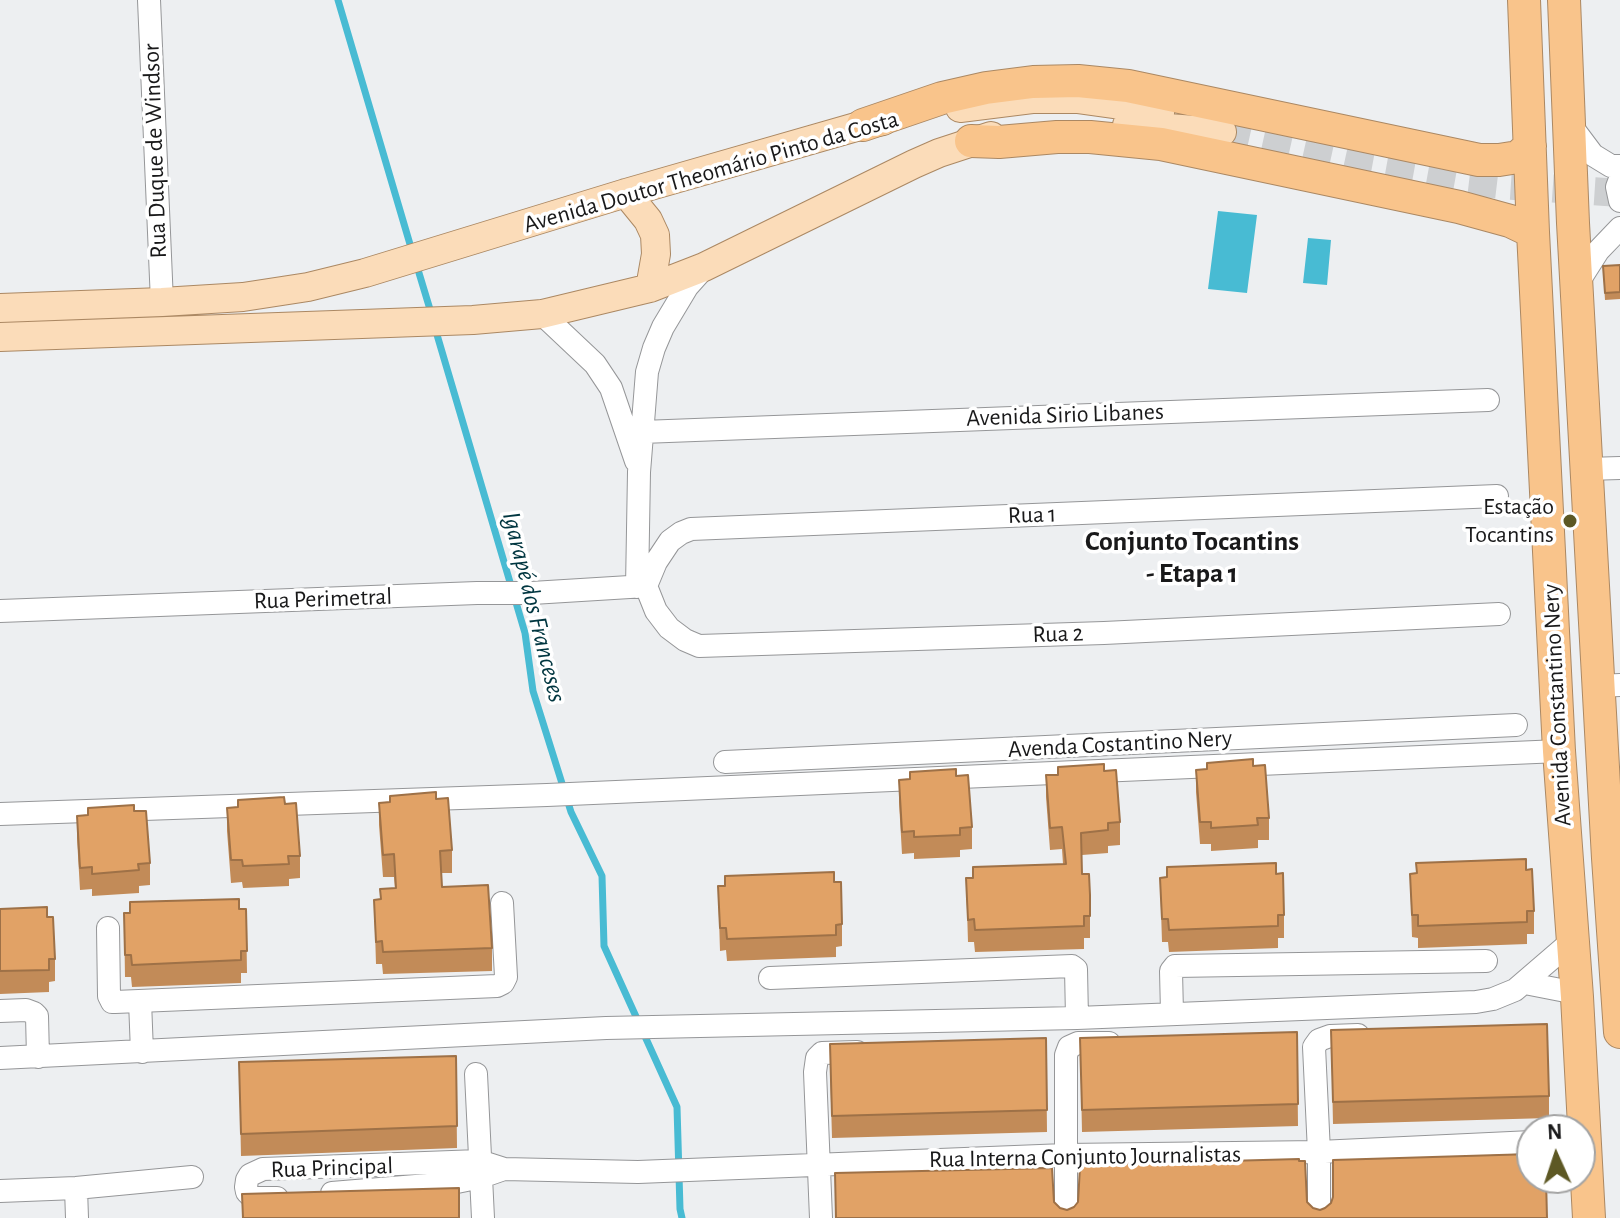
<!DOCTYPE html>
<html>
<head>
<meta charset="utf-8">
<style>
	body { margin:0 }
	#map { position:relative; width:1620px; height:1218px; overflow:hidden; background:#edeff1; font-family:"Alegreya Sans",sans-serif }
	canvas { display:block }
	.north { position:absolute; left:1516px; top:1114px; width:80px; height:80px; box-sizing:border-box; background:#fff; border:2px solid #a3a3a3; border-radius:50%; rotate:357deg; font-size:22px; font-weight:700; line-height:32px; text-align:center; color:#19191a }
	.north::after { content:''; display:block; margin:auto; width:28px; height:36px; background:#5d5824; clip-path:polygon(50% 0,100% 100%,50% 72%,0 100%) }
</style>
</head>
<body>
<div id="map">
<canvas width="1620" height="1218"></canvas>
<div class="north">N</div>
</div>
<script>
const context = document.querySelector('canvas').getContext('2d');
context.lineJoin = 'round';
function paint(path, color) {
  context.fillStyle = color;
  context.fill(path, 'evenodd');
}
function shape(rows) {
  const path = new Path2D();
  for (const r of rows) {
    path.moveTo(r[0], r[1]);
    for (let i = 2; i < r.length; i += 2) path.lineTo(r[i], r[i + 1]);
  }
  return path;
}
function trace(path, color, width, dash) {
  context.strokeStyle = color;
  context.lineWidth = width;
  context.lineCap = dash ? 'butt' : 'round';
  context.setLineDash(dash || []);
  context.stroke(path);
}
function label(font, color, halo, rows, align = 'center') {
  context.font = font + ' "Alegreya Sans",sans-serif';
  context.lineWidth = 7;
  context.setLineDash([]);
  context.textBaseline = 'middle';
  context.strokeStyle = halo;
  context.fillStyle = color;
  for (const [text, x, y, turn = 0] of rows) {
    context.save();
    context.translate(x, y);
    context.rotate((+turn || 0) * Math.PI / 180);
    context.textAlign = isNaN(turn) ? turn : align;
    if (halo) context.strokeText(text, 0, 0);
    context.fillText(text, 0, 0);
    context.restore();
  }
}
const water = shape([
	[1218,211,1257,215,1247,293,1208,289],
	[1308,238,1331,240,1327,285,1303,283]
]);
const stream = shape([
	[338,0,412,251],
	[416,263,432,316],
	[435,328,525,633,533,691,571,812,602,876,604,946,677,1107,680,1209,682,1218]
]);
const majorTunnel = shape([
	[1222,132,1353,161,1458,180,1500,185,1620,193]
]);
const minor = shape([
	[149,0,162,302],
	[1571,121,1575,131,1593,155,1611,166,1620,166],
	[1620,179,1617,187,1620,201],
	[1577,284,1598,251,1620,228],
	[542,314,595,364,611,388,636,461],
	[642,432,1488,400],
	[1587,469,1620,468],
	[646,586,656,611,669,628,685,640,699,646,1104,633,1499,614],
	[646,586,656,562,670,541,681,533,691,529,1497,496],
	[637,587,639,472,647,372,654,348,663,327,687,287,704,268],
	[0,611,477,593,532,593,646,586],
	[1599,686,1620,685],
	[725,762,1516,725],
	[0,814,547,795,1559,751],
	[108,928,109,996,112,1002,115,1002,497,986,503,983,506,977,502,903],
	[770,978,1072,966,1076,969,1077,1018],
	[1525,983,1576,993],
	[140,1001,142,1052],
	[0,1011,26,1010,34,1013,37,1016,38,1057],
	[1172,1013,1171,971,1175,966,1486,961],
	[0,1058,606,1028,1077,1018,1476,1002,1493,999,1515,990,1572,941],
	[476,1074,483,1218],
	[76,1188,77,1218],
	[0,1191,76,1188,192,1177],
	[332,1193,452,1183,481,1177,504,1169],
	[277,1198,253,1198,247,1192,246,1187,247,1180,250,1175,263,1169,479,1161,504,1169,638,1172,1065,1155,1319,1152,1532,1142],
	[821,1218,815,1072,817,1058,822,1053,857,1052],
	[1066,1218,1066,1055,1069,1047,1078,1043,1109,1043],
	[1319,1218,1319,1152,1314,1047,1319,1040,1330,1036,1358,1035]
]);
const major = shape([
	[960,108,1032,99,1077,99,1120,105,1160,113],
	[1127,125,1222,132],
	[626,193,648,220,655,235,656,254,650,288],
	[0,308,162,302,243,297,308,287,365,273,626,193,863,125,883,121],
	[0,337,473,320,542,314,650,288,704,267,914,164,939,153,991,136]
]);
const highway = shape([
	[1524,0,1533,232,1559,751,1577,997,1589,1218],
	[1564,0,1573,223,1608,858,1620,1032],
	[863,125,942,98,986,88,1033,82,1078,81,1128,86,1479,160,1499,160,1518,157,1530,146],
	[971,141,999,142,1057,137,1090,137,1161,144,1459,207,1510,221,1533,232]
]);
const wall = shape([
	[1620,265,1620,299,1605,300,1603,266],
	[1207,763,1253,766,1269,818,1269,840,1258,840,1258,848,1211,851,1211,844,1200,844,1196,792,1196,770,1207,769],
	[1104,771,1120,822,1120,845,1108,846,1108,853,1082,855,1082,874,1090,895,1090,938,1084,938,1084,949,975,952,974,942,968,942,966,878,1063,864,1062,849,1050,850,1046,797,1046,775],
	[956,776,972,827,972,849,960,850,960,857,914,859,914,853,902,854,899,802,899,780],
	[436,799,452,850,452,873,441,873,442,887,492,948,492,971,383,974,382,964,376,964,374,900,380,899,395,889,394,877,383,877,379,825,379,803],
	[285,804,300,856,300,878,289,879,289,886,243,888,242,882,231,883,227,831,227,808],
	[134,811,150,863,150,885,139,886,139,893,92,896,92,889,80,890,77,838,77,816],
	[1526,870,1534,911,1534,934,1527,934,1527,944,1418,948,1418,938,1412,937,1410,874],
	[1276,874,1284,915,1284,938,1278,938,1278,948,1169,952,1168,942,1162,942,1160,878],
	[834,882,842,924,842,946,836,947,836,957,727,961,726,950,720,951,718,886],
	[0,909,47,917,55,959,55,981,49,982,49,992,0,994],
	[246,909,247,973,241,973,241,983,132,987,131,977,125,977,124,913],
	[1331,1030,1549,1096,1549,1118,1333,1124],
	[1297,1032,1298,1126,1082,1132,1080,1038],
	[1046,1038,1047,1132,832,1138,830,1067],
	[456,1056,457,1148,241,1156,239,1062]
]);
const building = shape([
	[1620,265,1620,292,1605,293,1603,266,1620,265],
	[1253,759,1253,766,1265,765,1269,818,1257,818,1258,825,1211,828,1211,822,1200,822,1196,770,1207,769,1207,763,1253,759],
	[1104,764,1104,771,1116,770,1120,822,1108,823,1108,830,1081,833,1082,874,1089,874,1090,895,1090,916,1084,916,1084,926,975,930,974,919,968,920,966,878,973,878,973,867,1066,864,1062,827,1050,828,1046,775,1058,775,1058,767,1104,764],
	[956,769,956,776,968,775,972,827,960,828,960,835,914,837,914,831,902,832,899,780,910,779,910,772,956,769],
	[436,792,436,799,448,798,452,850,440,851,442,887,488,885,492,948,383,952,382,941,376,942,374,900,381,899,380,889,396,888,394,854,383,855,379,803,390,802,390,796,436,792],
	[284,797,285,804,296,803,300,856,288,856,289,864,243,866,242,860,231,860,227,808,238,807,238,800,284,797],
	[134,805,134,811,146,811,150,863,138,864,139,870,92,874,92,867,80,868,77,816,88,815,88,808,134,805],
	[1526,859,1526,870,1532,869,1534,911,1527,911,1527,922,1418,926,1418,915,1412,915,1410,874,1417,873,1416,863,1526,859],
	[1276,863,1276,874,1283,873,1284,915,1278,915,1278,926,1169,930,1168,919,1162,919,1160,878,1167,877,1167,867,1276,863],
	[834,872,834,882,841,882,842,924,836,925,836,935,727,939,726,928,720,928,718,886,725,886,725,876,834,872],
	[239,899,239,909,246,909,247,951,241,951,241,960,132,965,131,955,125,955,124,913,130,913,130,902,239,899],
	[47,907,47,917,53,917,55,959,49,959,49,970,0,971,0,909,47,907],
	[1547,1024,1549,1096,1333,1102,1331,1030,1547,1024],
	[1297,1032,1298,1104,1082,1110,1080,1038,1297,1032],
	[1046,1038,1047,1110,832,1116,830,1044,1046,1038],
	[456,1056,457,1126,241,1134,239,1062,456,1056],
	[1532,1154,1532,1178,1546,1178,1547,1218,836,1218,835,1173,1052,1168,1054,1202,1060,1208,1067,1210,1074,1207,1078,1202,1080,1167,1083,1165,1299,1159,1299,1161,1305,1161,1307,1202,1313,1208,1320,1210,1325,1208,1331,1203,1333,1197,1333,1160,1532,1154],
	[459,1188,459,1218,243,1218,242,1194,459,1188]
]);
const markers = [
	[1570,521,8,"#5d5824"]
];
const streetNames = [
	["Rua Duque de Windsor",155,151,-92],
	["Avenida Doutor Theomário Pinto da Costa",711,172,-16],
	["Avenida Sirio Libanes",1065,415,-2],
	["Rua 1",1032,515,-2],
	["Rua Perimetral",323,599,-2],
	["Rua 2",1058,634,-2],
	["Avenida Constantino Nery",1557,705,-93],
	["Avenda Costantino Nery",1120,744,-3],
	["Rua Interna Conjunto Journalistas",1085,1157,-1],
	["Rua Principal",332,1168,-2]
];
const poiNames = [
	["Estação",1554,507],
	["Tocantins",1554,535]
];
const waterNames = [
	["Igarapé dos Franceses",534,607,76]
];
const quarterNames = [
	["Conjunto Tocantins",1192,542],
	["- Etapa 1",1192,574]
];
paint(water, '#48bbd3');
trace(stream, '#48bbd3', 7);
trace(majorTunnel, '#cdcfd1', 28, [28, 14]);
trace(minor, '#959698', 24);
trace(major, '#ab8863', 30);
trace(highway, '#ab8863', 34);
trace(minor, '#fff', 22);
trace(major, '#fbdcb9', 28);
trace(highway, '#f9c48b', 32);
paint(wall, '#c28b58');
paint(building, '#e1a266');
trace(building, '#9e7147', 2);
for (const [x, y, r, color] of markers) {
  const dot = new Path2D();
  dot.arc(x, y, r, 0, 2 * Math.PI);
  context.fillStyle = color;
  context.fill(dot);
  trace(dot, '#fff', 3);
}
label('24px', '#19191a', '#fff', streetNames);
label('24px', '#19191a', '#fff', poiNames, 'right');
label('italic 26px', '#003640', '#fff', waterNames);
label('bold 28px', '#19191a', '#fff', quarterNames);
</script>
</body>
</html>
